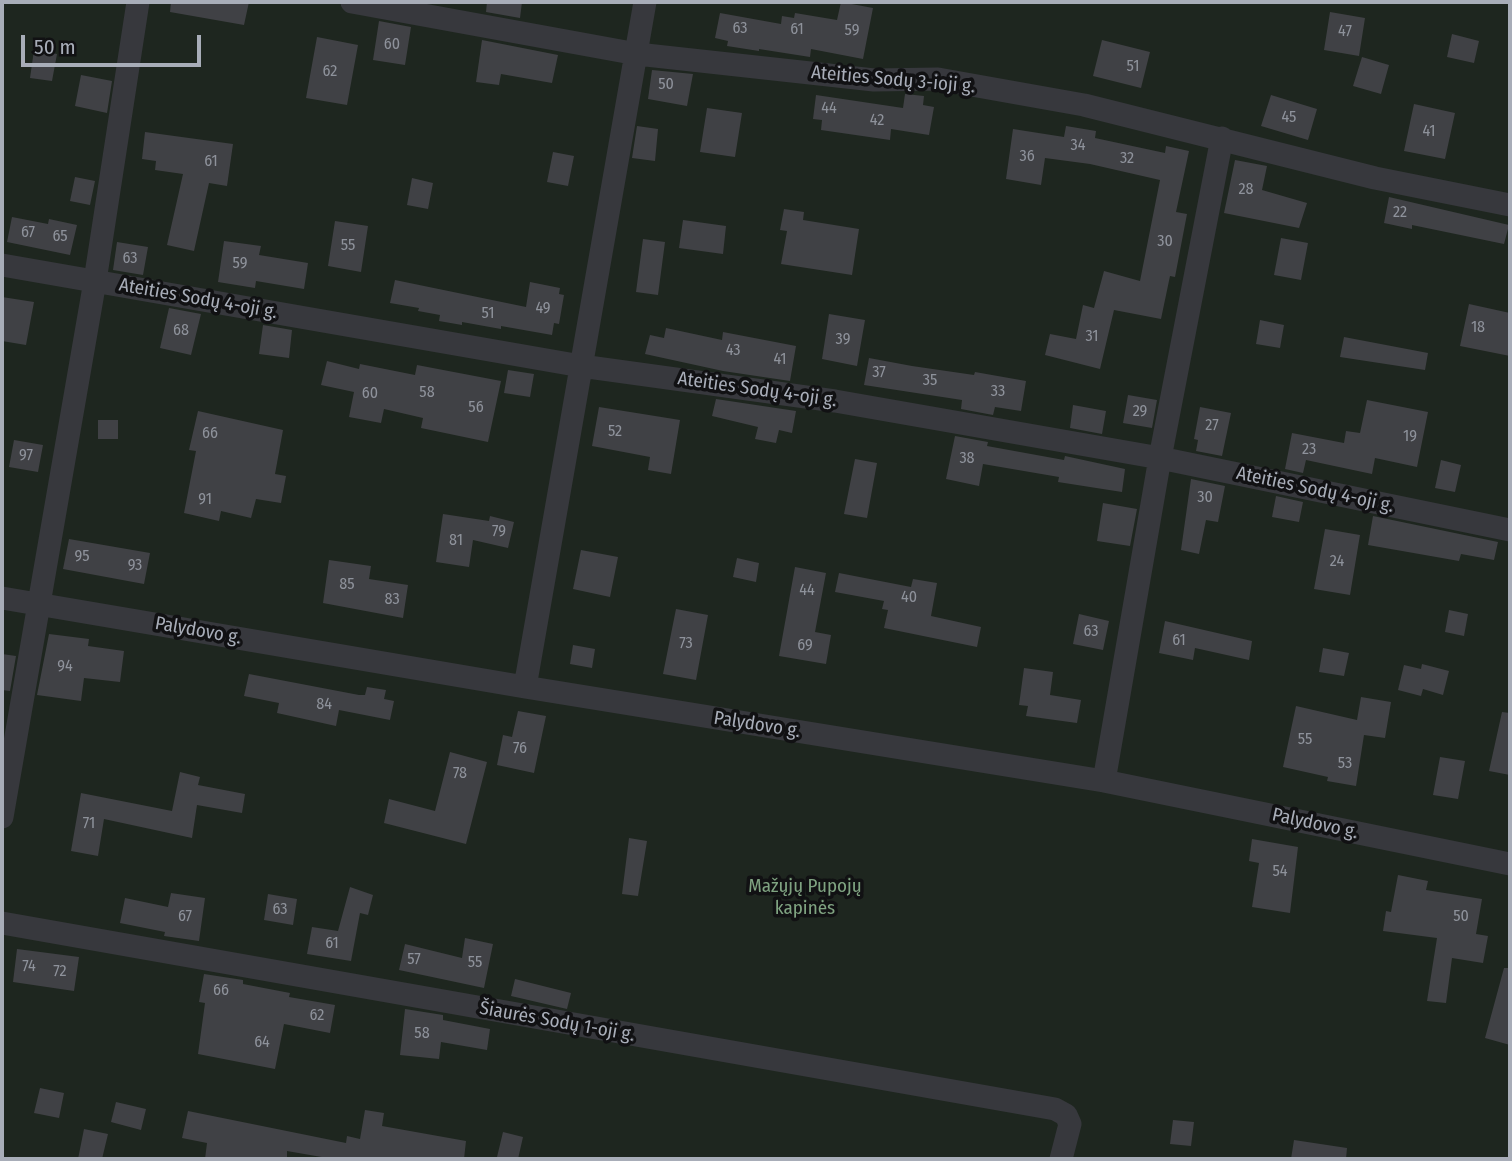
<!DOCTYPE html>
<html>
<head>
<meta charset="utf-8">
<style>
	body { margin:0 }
	#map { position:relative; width:1512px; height:1161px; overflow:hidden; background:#161618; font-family:"Fira Sans Condensed",sans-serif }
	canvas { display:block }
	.frame { position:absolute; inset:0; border:4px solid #a8adb8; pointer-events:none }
	.scale { position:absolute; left:21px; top:35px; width:180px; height:32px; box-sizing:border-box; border:4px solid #a8adb8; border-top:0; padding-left:9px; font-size:21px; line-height:24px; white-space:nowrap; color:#a8adb8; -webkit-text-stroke:5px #111113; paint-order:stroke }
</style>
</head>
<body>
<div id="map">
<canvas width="1512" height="1161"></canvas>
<div class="frame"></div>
<div class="scale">50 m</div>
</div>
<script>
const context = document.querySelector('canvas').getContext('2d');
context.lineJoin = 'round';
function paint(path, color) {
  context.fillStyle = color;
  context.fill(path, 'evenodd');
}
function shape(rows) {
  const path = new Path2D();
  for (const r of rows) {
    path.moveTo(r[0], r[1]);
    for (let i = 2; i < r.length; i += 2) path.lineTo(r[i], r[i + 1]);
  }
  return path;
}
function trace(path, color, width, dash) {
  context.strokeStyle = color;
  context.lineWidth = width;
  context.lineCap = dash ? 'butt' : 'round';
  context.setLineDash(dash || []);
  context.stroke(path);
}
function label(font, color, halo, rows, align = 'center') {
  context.font = font + ' "Fira Sans Condensed",sans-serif';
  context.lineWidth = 7;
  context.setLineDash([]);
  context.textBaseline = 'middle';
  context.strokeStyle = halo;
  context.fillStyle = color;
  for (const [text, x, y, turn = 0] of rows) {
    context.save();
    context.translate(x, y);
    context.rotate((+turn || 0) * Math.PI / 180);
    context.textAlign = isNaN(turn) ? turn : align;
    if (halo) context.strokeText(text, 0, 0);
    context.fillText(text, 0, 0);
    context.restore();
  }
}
const green = shape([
	[2,2,1510,2,1510,1159,2,1159]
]);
const building = shape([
	[171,2,249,2,244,25,170,12],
	[487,2,522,2,520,18,486,12],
	[841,2,873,8,863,59,811,49,810,57,759,49,759,51,727,46,728,41,715,38,720,13,781,24,782,16,794,18,795,13,837,20],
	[1330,12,1365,18,1359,56,1324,50],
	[379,21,411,27,405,65,373,60],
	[1452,34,1479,41,1474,63,1447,57],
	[317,37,358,45,347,105,306,98],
	[482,40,558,55,552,83,501,74,499,85,476,82],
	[1102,40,1150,52,1141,88,1093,76],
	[34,50,57,54,52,81,30,78],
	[1362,57,1389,65,1381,94,1353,86],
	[652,70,693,74,687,106,648,99],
	[81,75,112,81,107,113,75,106],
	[905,94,924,96,923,105,934,107,929,135,891,129,890,140,821,130,822,120,813,119,816,95,903,108],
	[1271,95,1317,109,1308,140,1261,126],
	[1414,104,1455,113,1445,159,1404,151],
	[707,108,742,113,735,157,700,152],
	[637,126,658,129,655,161,632,158],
	[1066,126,1096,131,1095,138,1165,153,1166,146,1189,151,1176,212,1187,214,1175,277,1170,276,1161,319,1114,310,1100,369,1045,355,1050,334,1076,339,1083,305,1094,308,1104,271,1140,281,1160,180,1090,164,1045,158,1041,185,1006,179,1013,129,1064,137],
	[145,132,233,144,227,186,209,183,194,251,167,245,183,174,155,170,156,161,142,159],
	[553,152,574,156,568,186,547,182],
	[1235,160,1267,166,1262,190,1307,203,1299,228,1224,213],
	[75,177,95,181,90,205,70,201],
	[412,178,433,183,428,209,407,205],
	[1389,197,1509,225,1504,244,1412,225,1412,229,1384,223],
	[784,209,804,212,803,220,859,229,852,275,781,264,787,231,780,230],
	[12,217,48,224,49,219,77,225,70,255,7,242],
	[683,220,726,226,723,254,679,248],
	[335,221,368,226,361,272,328,266],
	[1281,238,1308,243,1301,280,1274,275],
	[643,239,665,242,658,295,636,292],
	[224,241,261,246,259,255,308,263,304,289,256,281,255,288,218,282],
	[117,242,148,247,143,275,113,270],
	[395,280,526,307,530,282,560,288,559,294,564,295,559,324,554,323,552,335,501,326,501,329,462,322,462,325,439,321,440,315,418,311,419,308,390,303],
	[2,297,34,302,26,345,2,341],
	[1469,304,1510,313,1510,356,1460,346],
	[169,308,201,314,191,355,160,348],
	[829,314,865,320,857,366,822,359],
	[1260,320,1284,325,1280,348,1256,344],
	[263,325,292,330,289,358,259,354],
	[666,328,722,340,723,332,796,346,790,381,723,371,645,354,650,335,664,338],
	[1344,337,1428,353,1425,370,1340,357],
	[869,358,912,366,974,375,975,372,1026,381,1021,411,995,407,993,415,961,409,962,400,864,385],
	[327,361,359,369,360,364,415,375,417,365,501,381,488,442,421,428,423,418,384,409,381,423,349,417,354,392,321,385],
	[508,370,534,374,530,397,504,393],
	[1128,395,1157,400,1152,428,1123,423],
	[716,399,796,411,792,433,779,430,776,443,755,439,758,427,712,416],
	[1367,400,1428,412,1417,467,1375,458,1372,474,1306,460,1303,473,1285,469,1292,433,1344,443,1346,431,1360,433],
	[1073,405,1106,411,1102,434,1070,428],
	[599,407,680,420,671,474,648,470,650,457,592,446],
	[1200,407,1231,413,1222,456,1196,451,1198,440,1194,439],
	[198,411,283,430,275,474,286,476,281,503,256,499,251,518,221,511,219,521,184,513,196,451,189,450],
	[98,420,118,420,118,439,98,439],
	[955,436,988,442,987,446,1064,460,1065,456,1125,469,1122,492,1058,482,1059,477,983,464,979,486,946,479],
	[14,440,43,445,38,472,9,467],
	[855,459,877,463,867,518,844,514],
	[1441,460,1461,465,1455,492,1435,488],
	[1191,479,1225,486,1218,522,1206,520,1199,554,1181,550],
	[1276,496,1303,502,1299,522,1272,517],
	[1103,503,1137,509,1130,546,1097,541],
	[443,514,489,521,490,516,514,522,508,548,473,540,469,567,436,562],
	[1373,516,1498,542,1494,560,1461,554,1459,561,1368,545],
	[1325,529,1360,535,1350,595,1314,589],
	[69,539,150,553,144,584,63,569],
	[581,550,618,557,610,597,573,589],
	[737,558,759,563,756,582,733,577],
	[329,560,371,566,369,579,408,585,403,618,323,603],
	[795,567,826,573,815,632,831,635,826,664,779,656],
	[839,573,911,587,913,579,937,583,931,616,981,627,977,647,884,628,888,610,882,609,884,601,835,592],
	[676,609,708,615,696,680,663,674],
	[1449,610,1468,614,1464,636,1445,632],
	[1079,614,1109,621,1103,650,1073,644],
	[1165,621,1252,641,1249,660,1195,648,1193,660,1159,653],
	[49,634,89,639,88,646,124,651,120,682,84,678,81,701,37,695],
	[573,645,595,649,592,668,570,664],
	[1323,648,1349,653,1344,676,1319,672],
	[2,654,16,656,10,691,2,690],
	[1422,664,1449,671,1443,695,1423,689,1421,696,1398,690,1404,665,1421,669],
	[1024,668,1053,672,1050,695,1081,700,1077,723,1026,716,1028,706,1019,705],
	[249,674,359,695,365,695,367,687,386,690,384,699,394,701,390,720,339,710,336,726,277,713,279,703,244,696],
	[1361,697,1391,702,1385,738,1364,735,1356,786,1327,781,1328,777,1283,767,1296,706,1357,720],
	[518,711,546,716,534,773,497,765,503,735,512,737],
	[1502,712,1510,713,1510,775,1489,771],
	[450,752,487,762,466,844,384,823,389,799,435,811],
	[1440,757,1465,761,1458,799,1433,795],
	[180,772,200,777,198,785,245,794,242,813,197,805,192,838,104,819,98,856,71,851,81,793,172,811],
	[629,838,647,841,638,896,622,894],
	[1252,839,1298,847,1290,913,1252,907,1259,863,1249,861],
	[1398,875,1428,881,1426,890,1482,899,1476,934,1488,936,1483,963,1452,958,1446,1003,1427,1001,1437,938,1383,931,1386,911,1391,912],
	[350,887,373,895,368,915,360,913,351,961,307,954,312,927,338,931],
	[171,893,205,898,199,941,164,936,165,932,120,923,125,898,168,907],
	[268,894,297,899,293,925,264,920],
	[465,938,493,944,484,988,399,970,405,944,462,958],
	[17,949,79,957,74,991,13,982],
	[1504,968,1510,968,1510,1045,1485,1038],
	[204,974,243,980,243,984,290,993,289,997,335,1005,330,1033,284,1024,275,1069,198,1054,205,1003,199,1002],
	[515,979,571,993,567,1009,511,996],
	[405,1009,443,1015,443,1020,490,1029,487,1050,441,1042,439,1059,400,1055],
	[40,1088,64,1093,59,1118,34,1113],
	[116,1102,146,1109,141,1130,111,1122],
	[365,1110,384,1113,382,1126,466,1141,464,1159,333,1159,287,1151,287,1159,205,1159,207,1143,182,1138,188,1111,346,1143,347,1136,360,1139],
	[1173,1120,1194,1122,1191,1146,1170,1144],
	[84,1129,108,1134,102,1159,78,1159],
	[503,1132,523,1137,518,1159,497,1157],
	[1294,1140,1347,1148,1346,1159,1291,1159]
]);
const street = shape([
	[352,2,637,54,874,80,938,79,1084,105,1375,178,1510,205],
	[2,265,581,366,835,401,1160,458,1510,530],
	[2,598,525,687,1104,781,1510,864],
	[525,687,645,2],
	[1104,781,1160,458,1222,138],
	[2,817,95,281,138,2],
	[2,923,1055,1109,1066,1115,1070,1124,1061,1159]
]);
const numberNames = [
	["63",740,29],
	["61",797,30],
	["59",852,31],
	["47",1345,32],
	["60",392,45],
	["51",1133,67],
	["62",330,72],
	["50",666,85],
	["44",829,109],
	["45",1289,118],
	["42",877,121],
	["41",1429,132],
	["34",1078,146],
	["36",1027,157],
	["32",1127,159],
	["61",211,162],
	["28",1246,190],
	["22",1400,213],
	["67",28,233],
	["65",60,237],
	["30",1165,242],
	["55",348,246],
	["63",130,259],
	["59",240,264],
	["49",543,309],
	["51",488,314],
	["18",1478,328],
	["68",181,331],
	["31",1092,337],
	["39",843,340],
	["43",733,351],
	["41",780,360],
	["37",879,373],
	["35",930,381],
	["33",998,392],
	["58",427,393],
	["60",370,394],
	["56",476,408],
	["29",1140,412],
	["27",1212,426],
	["52",615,432],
	["66",210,434],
	["19",1410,437],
	["23",1309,450],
	["97",26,456],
	["38",967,459],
	["30",1205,498],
	["91",205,500],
	["79",499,532],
	["81",456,541],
	["95",82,557],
	["24",1337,562],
	["93",135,566],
	["85",347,585],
	["44",807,591],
	["40",909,598],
	["83",392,600],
	["63",1091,632],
	["61",1179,641],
	["73",686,644],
	["69",805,646],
	["94",65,667],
	["84",324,705],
	["55",1305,740],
	["76",520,749],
	["53",1345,764],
	["78",460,774],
	["71",89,824],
	["54",1280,872],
	["63",280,910],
	["67",185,917],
	["50",1461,917],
	["61",332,944],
	["57",414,960],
	["55",475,963],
	["74",29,967],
	["72",60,972],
	["66",221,991],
	["62",317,1016],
	["58",422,1034],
	["64",262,1043]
];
const streetNames = [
	["Ateities Sodų 3-ioji g.",893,80,5],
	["Ateities Sodų 4-oji g.",198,299,10],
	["Ateities Sodų 4-oji g.",757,390,8],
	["Ateities Sodų 4-oji g.",1315,490,12],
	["Palydovo g.",198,631,10],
	["Palydovo g.",757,725,9],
	["Palydovo g.",1315,824,12],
	["Šiaurės Sodų 1-oji g.",557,1022,10]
];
const parkNames = [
	["Mažųjų Pupojų",805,887],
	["kapinės",805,909]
];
paint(green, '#1e261f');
paint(building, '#404145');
trace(street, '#37383d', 23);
label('16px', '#8e929b', null, numberNames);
label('19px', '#a8adb8', '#111113', streetNames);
label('19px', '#7fa381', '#111113', parkNames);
</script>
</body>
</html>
